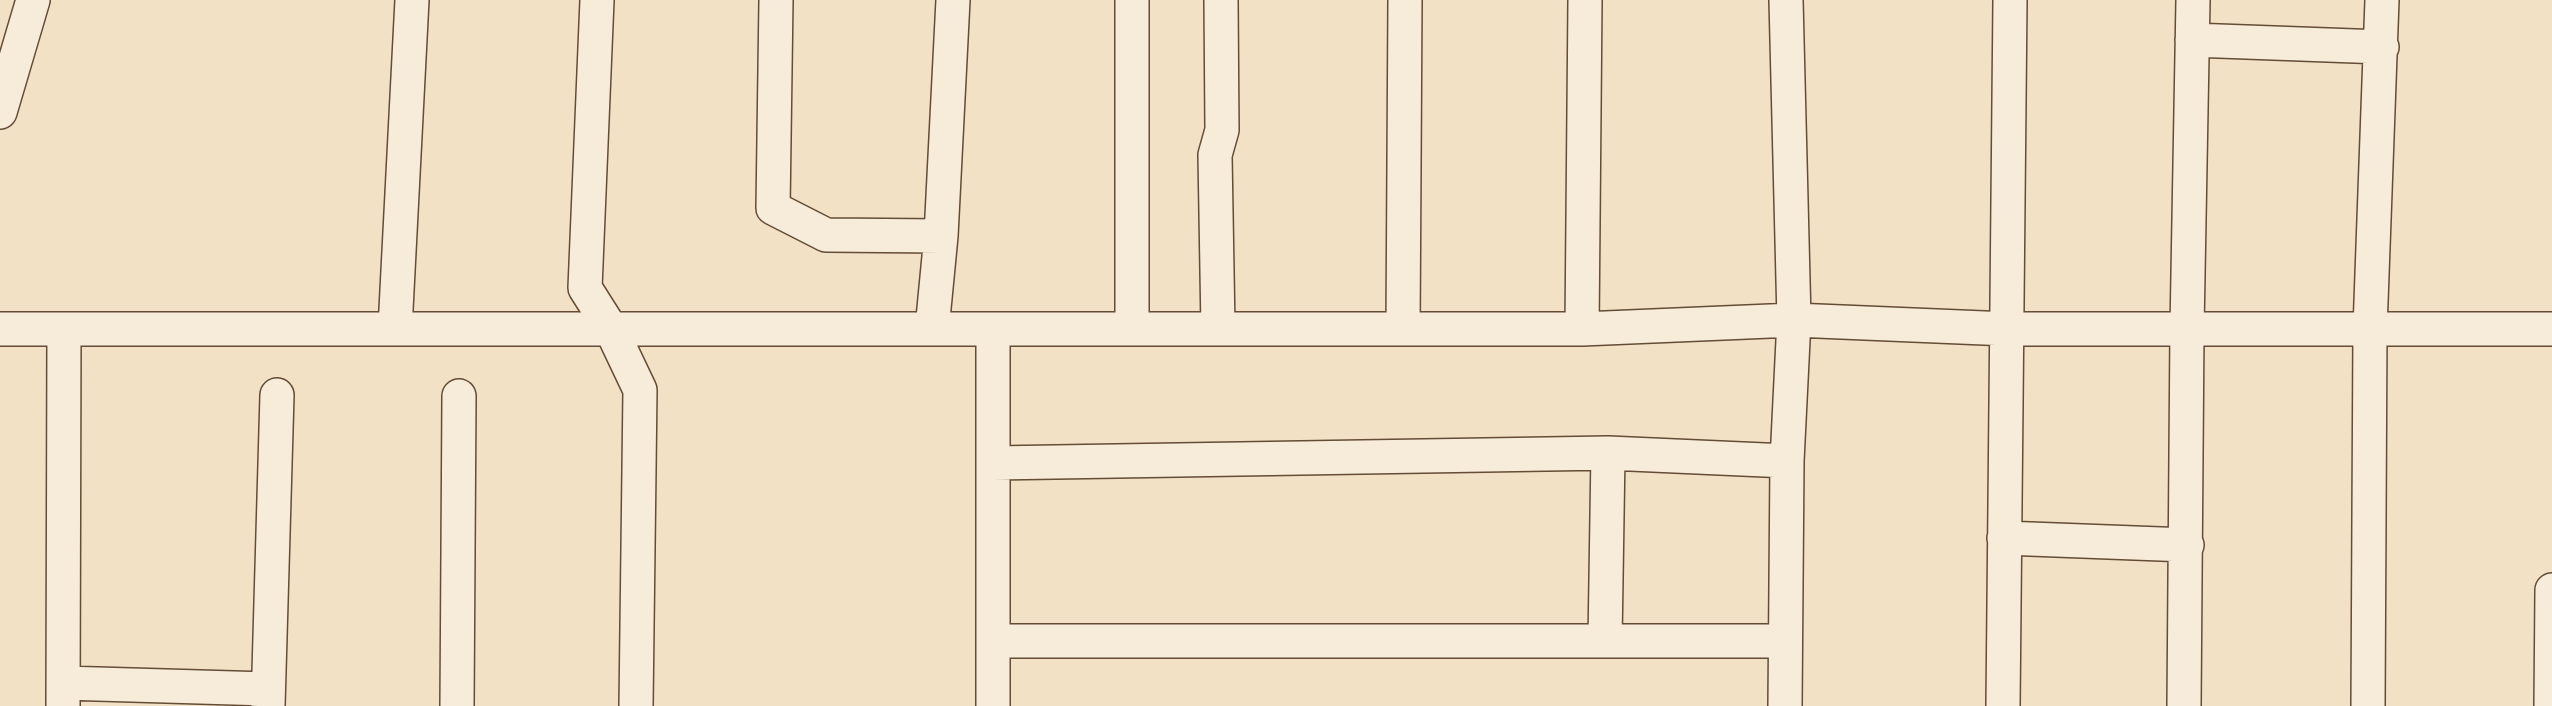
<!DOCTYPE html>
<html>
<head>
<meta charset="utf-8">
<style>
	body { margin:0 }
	canvas { display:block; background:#f2e1c5 }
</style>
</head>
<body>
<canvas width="2552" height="706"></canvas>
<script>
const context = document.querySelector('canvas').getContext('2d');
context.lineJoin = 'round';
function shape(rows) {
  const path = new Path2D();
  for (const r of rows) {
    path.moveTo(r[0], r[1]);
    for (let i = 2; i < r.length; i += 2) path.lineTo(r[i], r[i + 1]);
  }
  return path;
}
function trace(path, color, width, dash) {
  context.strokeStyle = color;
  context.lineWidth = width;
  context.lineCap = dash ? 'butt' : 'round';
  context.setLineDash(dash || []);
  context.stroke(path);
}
const minor = shape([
	[597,0,585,288,611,329,640,390,636,706],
	[776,0,773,208,826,235,941,236],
	[1132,0,1132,329],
	[2192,40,2382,47],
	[0,329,1582,329,1794,320,2008,329,2552,329],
	[395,329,412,0],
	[932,329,941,236,953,0],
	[993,329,993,706],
	[1218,329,1215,155,1222,130,1221,0],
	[1403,329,1405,0],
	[1582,329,1585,0],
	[994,463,1608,453,1787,461],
	[2004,538,2187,545],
	[993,641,1784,641],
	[1605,641,1608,453],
	[63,683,268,689],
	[63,706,64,329],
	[268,706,277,395],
	[457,706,459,396],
	[1785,706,1787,461,1794,320,1786,0],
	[2003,706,2010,0],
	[2184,706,2187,329,2193,0],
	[2368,706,2370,329,2382,0],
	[2551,706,2552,590]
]);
const tertiary = shape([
	[0,112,33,0]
]);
trace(minor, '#644c36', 36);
trace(tertiary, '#644c36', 36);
trace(minor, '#f7ecd9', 33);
trace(tertiary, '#f7ecd9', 33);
</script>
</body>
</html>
